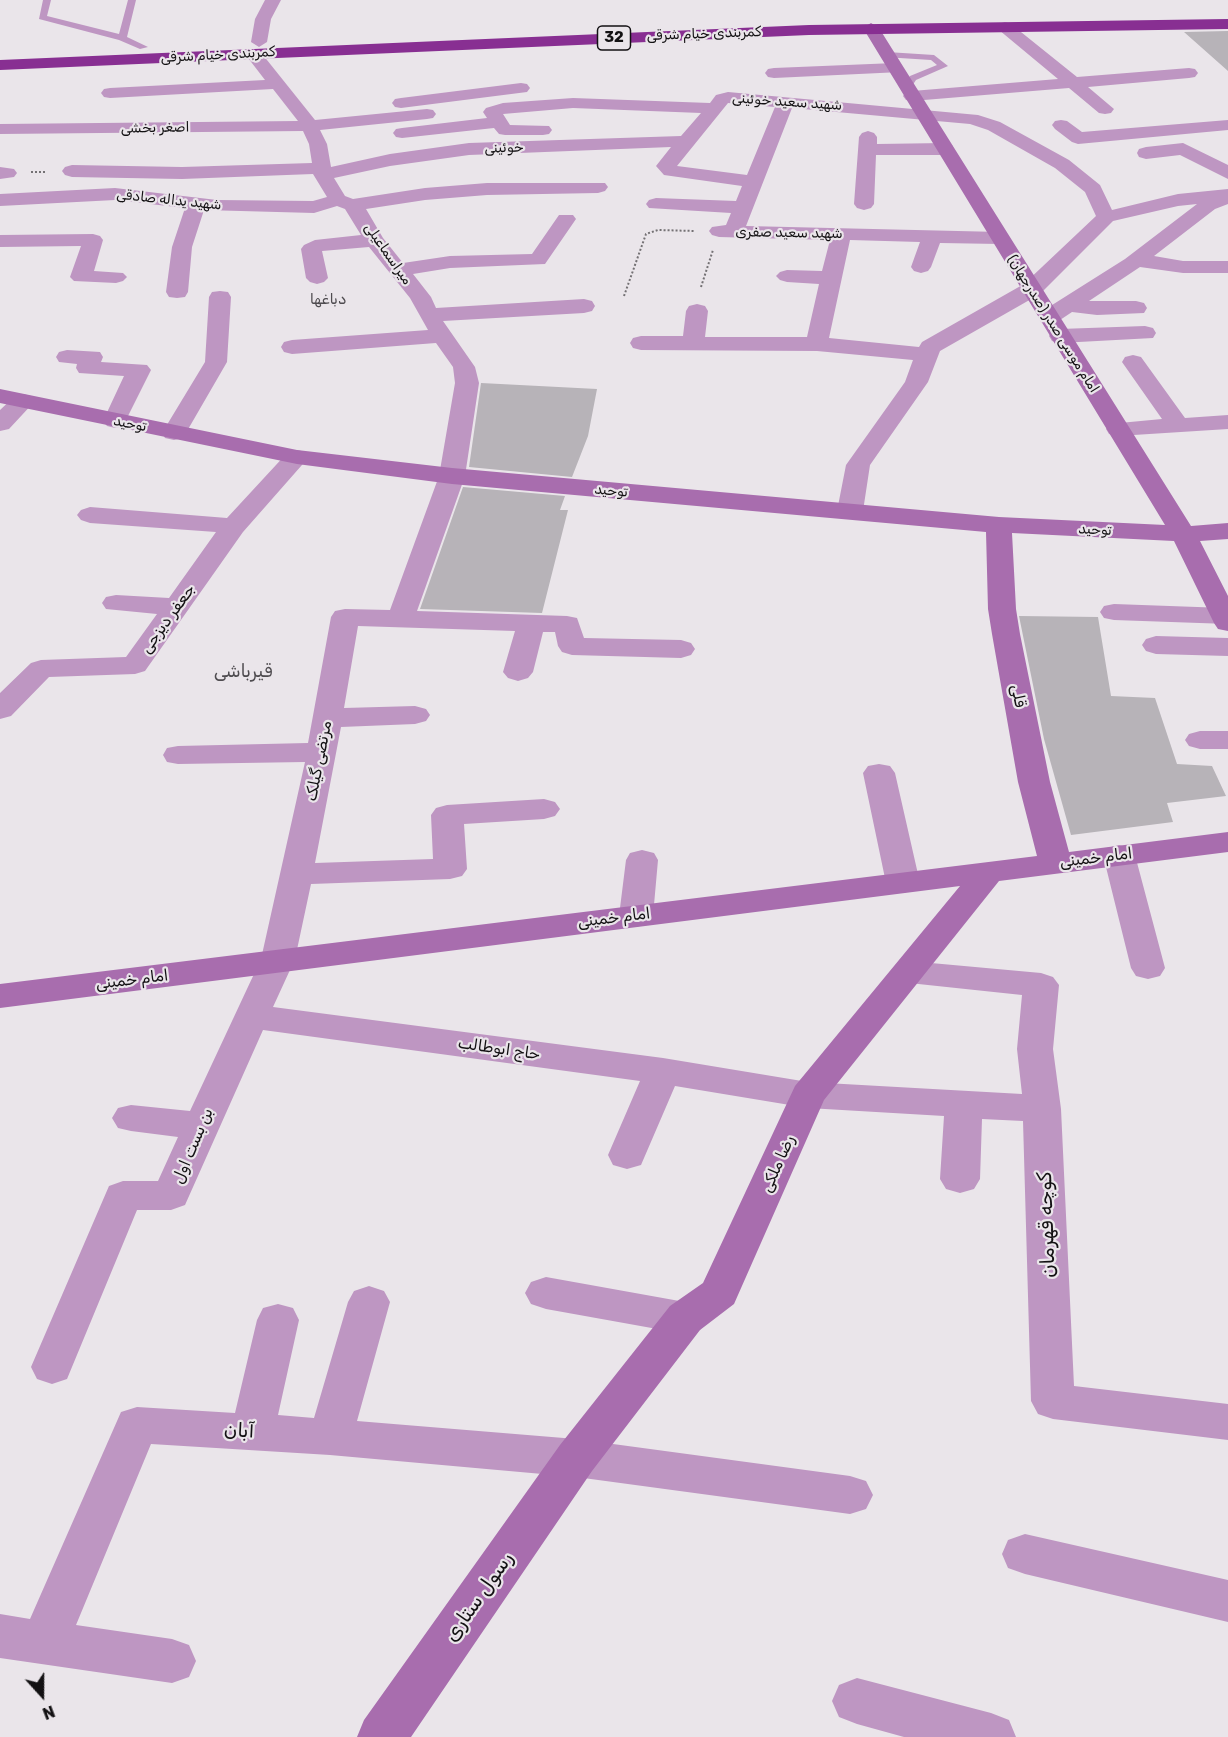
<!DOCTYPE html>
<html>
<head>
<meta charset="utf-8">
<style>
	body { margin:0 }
	#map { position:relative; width:1228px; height:1737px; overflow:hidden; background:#eae5ea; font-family:Rubik,sans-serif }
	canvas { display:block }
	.north { position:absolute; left:12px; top:1665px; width:60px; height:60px; -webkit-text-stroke:4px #eae5ea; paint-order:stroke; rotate:159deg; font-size:16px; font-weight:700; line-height:24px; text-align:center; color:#131113 }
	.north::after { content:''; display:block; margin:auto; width:21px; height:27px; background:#131113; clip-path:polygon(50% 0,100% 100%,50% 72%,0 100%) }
</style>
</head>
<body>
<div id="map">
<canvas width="1228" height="1737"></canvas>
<div class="north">N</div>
</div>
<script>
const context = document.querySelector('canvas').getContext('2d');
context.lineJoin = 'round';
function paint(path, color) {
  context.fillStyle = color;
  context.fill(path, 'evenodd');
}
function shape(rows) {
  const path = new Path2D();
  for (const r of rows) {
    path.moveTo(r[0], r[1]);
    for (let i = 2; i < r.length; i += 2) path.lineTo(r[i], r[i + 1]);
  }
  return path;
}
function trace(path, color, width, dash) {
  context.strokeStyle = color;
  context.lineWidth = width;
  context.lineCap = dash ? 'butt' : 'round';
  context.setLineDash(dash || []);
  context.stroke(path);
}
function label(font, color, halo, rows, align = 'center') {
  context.font = font + ' Rubik,Cairo,sans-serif';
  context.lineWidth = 4.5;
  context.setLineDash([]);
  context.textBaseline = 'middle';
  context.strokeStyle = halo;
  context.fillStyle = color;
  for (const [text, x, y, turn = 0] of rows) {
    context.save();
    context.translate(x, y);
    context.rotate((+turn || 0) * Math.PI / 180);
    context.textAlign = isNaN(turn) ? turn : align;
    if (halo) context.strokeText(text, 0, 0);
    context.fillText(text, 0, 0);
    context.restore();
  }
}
const building = shape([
	[1228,31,1228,71,1184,32],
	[481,383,597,389,588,436,572,477,469,467],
	[463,487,565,496,560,510,568,510,542,613,420,609],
	[1019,616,1098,617,1111,696,1155,698,1177,764,1212,766,1226,796,1167,803,1173,822,1071,835,1044,739]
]);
const path = shape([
	[31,172,47,172],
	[701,287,713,250],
	[624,296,646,234,658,230,695,231]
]);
const lane = shape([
	[43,0,51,0,47,16,119,34,128,0,136,0,127,37,148,47,140,49,119,40,39,19,43,0],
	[887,52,934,55,948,66,916,80,910,89,907,90,902,87,910,76,937,65,931,60,884,57,882,55,887,52]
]);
const street = shape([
	[265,0,281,0,271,19,267,42,259,47,251,42,255,19,265,0],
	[1005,22,1011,24,1077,77,1189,68,1195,69,1198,73,1195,77,1189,78,1088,87,1114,109,1111,113,1105,114,1099,113,1069,88,912,101,906,100,903,96,906,92,912,91,1058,79,999,30,997,27,999,24,1005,22],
	[253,49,259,50,315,120,427,109,433,110,436,114,433,118,427,119,320,130,327,144,331,167,390,154,469,143,681,136,701,113,573,108,503,114,510,125,549,126,552,130,549,134,543,135,505,135,499,134,494,128,402,138,396,137,393,133,396,129,402,128,487,118,483,112,486,108,503,103,573,98,710,103,716,95,728,92,978,115,1000,122,1069,160,1100,185,1112,210,1178,194,1228,189,1228,204,1215,209,1154,256,1183,261,1228,261,1228,273,1183,273,1140,267,1089,301,1136,301,1144,303,1147,308,1144,313,1097,315,1072,312,1057,322,1049,324,1041,322,1038,317,1041,312,1125,259,1197,204,1178,206,1113,221,1040,294,940,351,928,382,870,465,863,511,859,516,850,519,841,516,837,511,846,465,905,382,913,360,817,351,641,350,633,348,630,343,633,338,641,336,683,336,686,311,689,306,697,304,705,306,708,311,705,337,807,337,819,284,787,282,780,280,776,276,780,272,787,270,822,271,830,240,719,237,712,235,709,231,712,227,726,225,731,213,649,208,646,204,649,200,656,198,736,201,742,186,664,175,656,166,671,147,469,155,390,166,334,178,345,196,353,199,425,188,487,183,605,183,608,187,605,191,598,193,487,195,425,200,366,209,383,238,403,263,450,256,532,254,559,215,573,215,576,219,545,264,450,268,413,274,431,297,436,308,584,299,592,301,595,306,592,311,584,313,443,321,475,367,479,383,465,476,417,611,567,616,577,618,584,638,681,640,691,643,695,649,691,655,681,658,572,655,562,652,558,646,555,632,543,632,533,672,528,678,518,681,508,678,503,672,515,631,358,626,344,708,415,706,426,709,430,715,426,721,415,724,341,727,315,863,433,859,431,815,436,808,447,805,544,799,555,802,560,809,555,816,544,819,464,824,467,869,462,876,450,879,311,884,295,959,273,1007,663,1058,808,1082,1022,1094,1017,1049,1022,995,909,983,897,980,891,972,897,964,909,961,1041,973,1053,977,1059,985,1053,1049,1061,1109,1074,1386,1228,1404,1228,1440,1053,1419,1038,1414,1031,1401,1023,1121,982,1119,980,1179,974,1189,960,1193,946,1189,940,1179,944,1116,808,1108,675,1086,641,1165,627,1169,613,1165,608,1155,640,1081,263,1030,185,1205,171,1210,137,1210,67,1379,52,1384,37,1379,31,1367,109,1186,123,1181,158,1181,178,1137,131,1131,118,1128,112,1118,118,1108,131,1105,190,1111,261,959,305,762,178,764,167,762,163,755,167,748,178,746,308,743,331,617,335,611,345,609,390,610,439,476,455,383,453,367,436,343,292,354,284,352,281,347,284,342,292,340,428,330,410,298,369,247,322,251,328,278,324,282,317,284,310,282,306,278,301,249,304,245,315,240,361,235,345,209,337,206,314,213,204,210,192,247,188,292,185,297,177,298,169,297,166,292,172,247,185,208,115,200,0,206,0,194,115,188,217,200,313,201,327,197,313,174,182,179,72,177,65,175,62,171,65,167,72,165,182,167,312,163,309,144,303,131,0,134,0,124,298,121,273,89,110,98,104,97,101,93,104,89,110,88,265,80,245,54,253,49],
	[728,103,775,107,747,175,677,166,728,103],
	[792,108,970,124,988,130,1055,168,1085,192,1096,216,1024,284,922,342,919,347,829,338,850,240,920,242,911,267,914,271,921,273,928,271,931,267,940,243,1000,244,1007,242,1010,238,1007,234,1000,232,746,226,792,108],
	[895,63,901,64,903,68,901,72,774,78,768,77,765,73,768,69,774,68,895,63],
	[521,83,527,84,530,88,527,92,401,108,395,107,392,103,395,99,401,98,521,83],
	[1061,120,1067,121,1082,132,1228,120,1228,130,1078,144,1072,142,1055,129,1052,125,1055,121,1061,120],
	[868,131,874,133,877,137,877,144,945,143,952,145,954,149,952,153,945,155,876,155,874,204,871,208,864,210,857,208,854,204,859,137,862,133,868,131],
	[1183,143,1228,165,1228,179,1180,155,1146,159,1139,157,1137,153,1139,149,1146,147,1183,143],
	[0,167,14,169,17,173,14,177,0,179,0,167],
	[93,234,100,236,103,240,94,271,123,273,127,277,123,281,116,283,74,281,70,277,81,246,0,247,0,235,93,234],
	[220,291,228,292,231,297,227,362,183,438,174,440,165,438,162,433,205,362,209,297,212,292,220,291],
	[1145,326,1153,328,1156,333,1153,338,1060,343,1052,341,1049,336,1052,331,1060,329,1145,326],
	[67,350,100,352,103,357,101,362,147,365,151,370,123,426,115,428,107,426,103,421,124,376,79,373,76,368,77,364,59,362,56,357,59,352,67,350],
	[1133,355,1141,357,1185,418,1228,415,1228,429,1118,436,1109,434,1106,429,1109,424,1162,419,1122,362,1125,357,1133,355],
	[23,394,31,396,35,401,9,429,0,431,0,410,15,396,23,394],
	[297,450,306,452,309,457,243,532,145,671,135,674,49,677,11,716,0,719,0,693,31,663,41,660,126,657,157,614,106,609,102,603,106,597,116,595,169,598,216,532,90,523,81,520,77,515,81,510,90,507,227,518,288,452,297,450],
	[1114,604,1225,608,1228,608,1228,624,1114,620,1104,618,1100,612,1104,606,1114,604],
	[1156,636,1228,638,1228,656,1156,654,1146,651,1142,645,1146,639,1156,636],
	[1200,731,1228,731,1228,749,1200,749,1189,746,1185,740,1189,734,1200,731],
	[879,764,890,766,895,773,920,883,915,890,903,893,891,890,886,883,863,773,868,766,879,764],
	[1119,845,1131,848,1135,855,1165,968,1160,976,1148,979,1136,976,1131,968,1103,855,1107,848,1119,845],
	[642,850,654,853,658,860,653,916,648,924,636,927,624,924,619,916,626,860,630,853,642,850],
	[546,1277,685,1302,700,1306,706,1318,700,1330,685,1334,546,1309,531,1304,525,1293,531,1282,546,1277],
	[369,1286,384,1291,390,1302,357,1421,576,1439,850,1476,866,1481,873,1495,866,1509,850,1514,576,1477,330,1455,151,1444,76,1625,172,1639,189,1645,196,1661,189,1677,172,1683,0,1658,0,1614,30,1619,121,1412,137,1407,235,1413,257,1320,263,1308,278,1304,293,1308,299,1320,278,1415,314,1418,348,1302,354,1291,369,1286],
	[1025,1534,1228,1580,1228,1622,1025,1574,1008,1568,1002,1554,1008,1540,1025,1534],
	[857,1678,991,1713,1009,1720,1016,1737,904,1737,857,1724,839,1717,832,1701,839,1685,857,1678]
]);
const secondary = shape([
	[871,23,879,28,1191,526,1228,523,1228,539,1200,541,1228,596,1228,631,1218,629,1214,623,1174,541,1012,533,1016,609,1020,634,1050,782,1069,852,1228,832,1228,852,999,881,824,1100,734,1304,700,1330,592,1471,411,1737,357,1737,364,1720,560,1445,670,1306,703,1283,795,1086,960,886,0,1008,0,984,1037,856,1018,782,992,634,988,609,986,532,452,484,297,464,0,403,0,389,297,450,452,468,999,517,1165,525,863,28,871,23]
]);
const highway = shape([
	[1228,19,1228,29,809,35,0,70,0,60,809,25,1228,19]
]);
const farStreetnames = [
	["کمربندی خیام شرقی",704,34,-2],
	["کمربندی خیام شرقی",218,55,-3],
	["شهید سعید خوئینی",787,102,4],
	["اصغر بخشی",155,128,-1],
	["خوئینی",504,148,-2],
	["شهید یداله صادقی",169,200,6],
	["شهید سعید صفری",789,233,1],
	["میراسماعیلی",388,254,55],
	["(صدرجهان) امام موسی صدر",1053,324,58],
	["توحید",130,424,11],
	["توحید",611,491,5],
	["توحید",1095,530,3]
];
const shields = [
	[614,38,33]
];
const shieldNames = [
	["32",614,38]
];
const farNeighbourhoodnames = [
	["دباغها",328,300]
];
const streetNames = [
	["جعفر دیزجی",168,619,-54],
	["قلی",1018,696,79],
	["مرتضی گیلک",319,761,-79],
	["امام خمینی",1096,858,-7],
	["امام خمینی",614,918,-7],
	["امام خمینی",132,980,-7],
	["حاج ابوطالب",499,1049,8],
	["بن بست اول",193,1146,-67],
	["رضا ملکی",778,1164,-66]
];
const neighbourhoodNames = [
	["قیرباشی",243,672]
];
const nearStreetnames = [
	["کوچه قهرمان",1047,1225,-92],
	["آبان",239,1431,3],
	["رسول ستاری",479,1597,-55]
];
paint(building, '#b7b3b8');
trace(path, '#747174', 2, [2, 2]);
paint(lane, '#be96c2');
paint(street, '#be96c2');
paint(secondary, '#a86dae');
paint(highway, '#882f92');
label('14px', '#131113', '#eae5ea', farStreetnames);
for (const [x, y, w] of shields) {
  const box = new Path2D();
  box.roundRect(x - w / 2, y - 12, w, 24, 4.5);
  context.fillStyle = '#eae5ea';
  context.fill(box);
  trace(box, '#131113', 1.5);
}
label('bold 15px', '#131113', null, shieldNames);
label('15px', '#4f4c50', '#eae5ea', farNeighbourhoodnames);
label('16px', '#131113', '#eae5ea', streetNames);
label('18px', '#4f4c50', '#eae5ea', neighbourhoodNames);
label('20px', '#131113', '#eae5ea', nearStreetnames);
</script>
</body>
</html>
